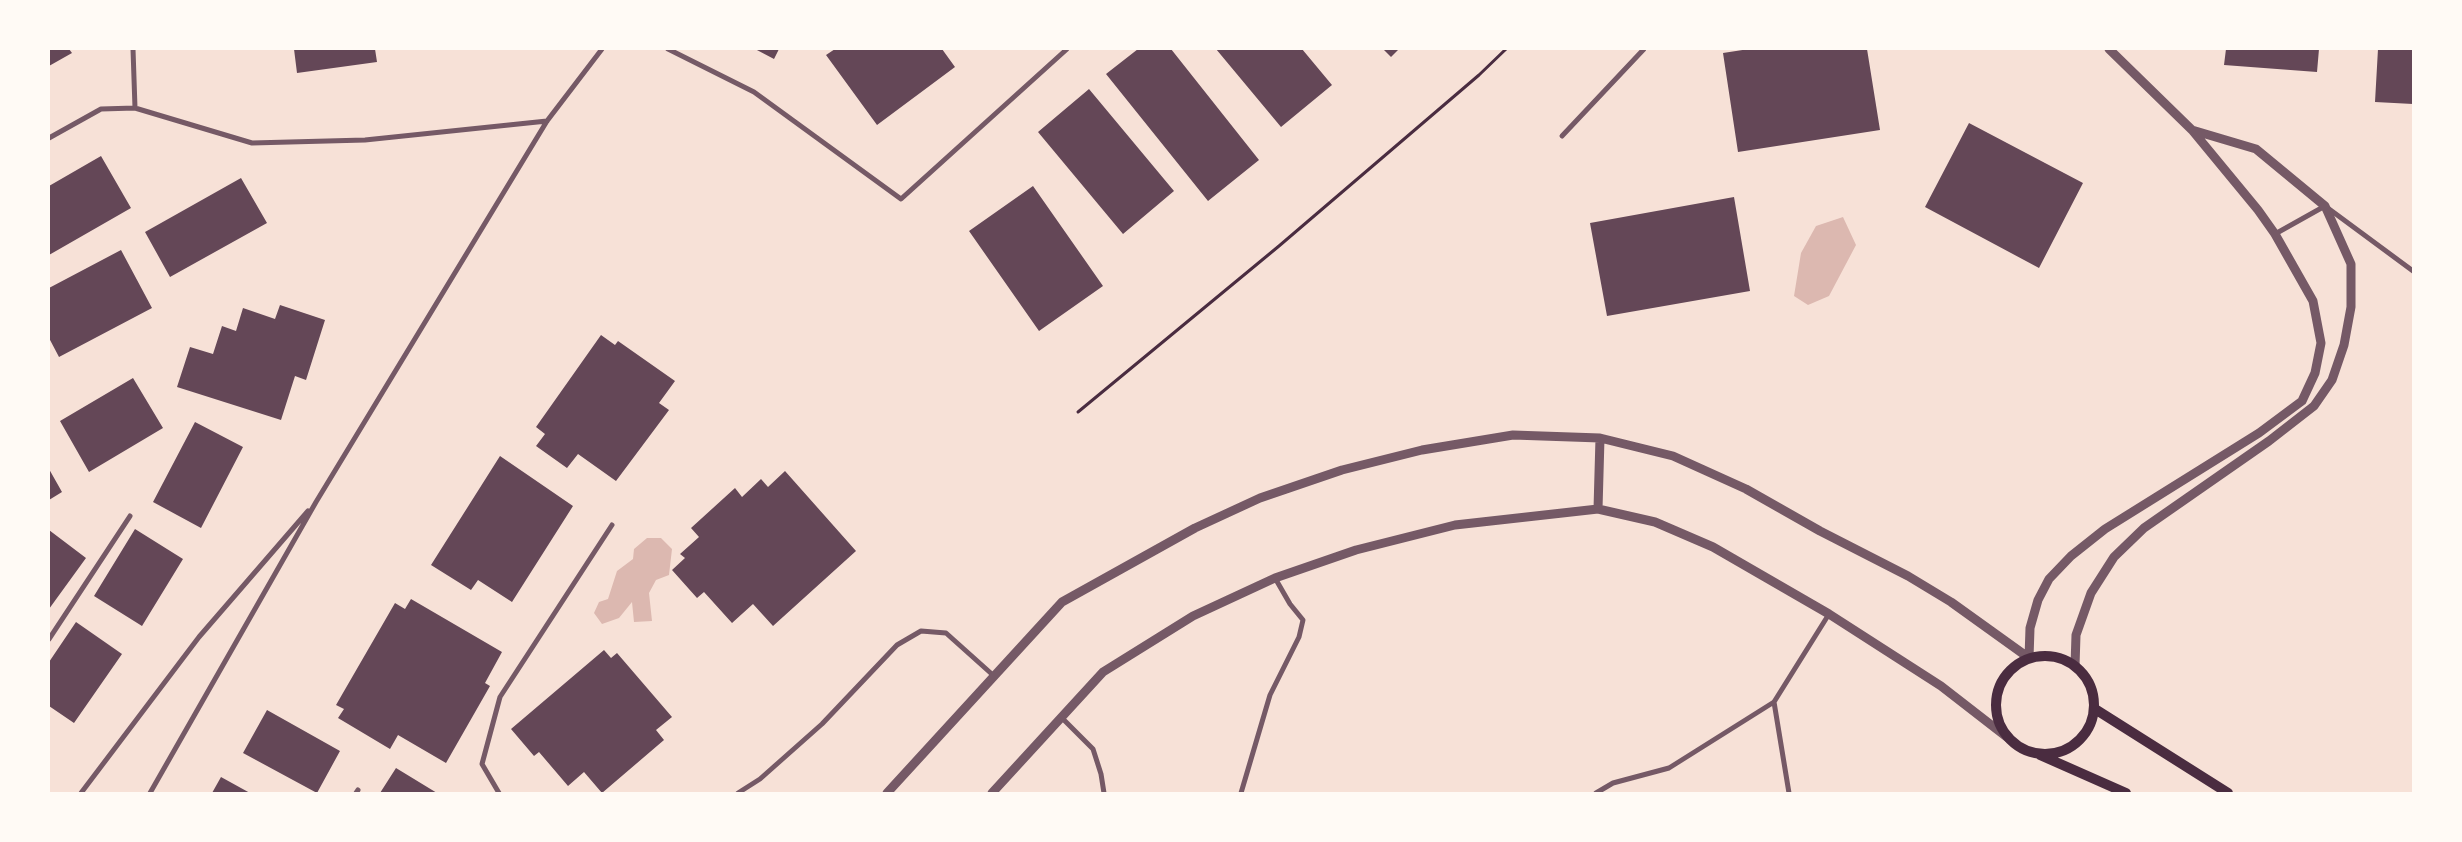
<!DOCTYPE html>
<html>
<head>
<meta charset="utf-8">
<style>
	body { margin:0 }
	#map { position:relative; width:2462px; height:842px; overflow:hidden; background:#f7e1d7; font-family:"IBM Plex Sans",sans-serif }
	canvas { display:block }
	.frame { position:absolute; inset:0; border:50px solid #fffaf5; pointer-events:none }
</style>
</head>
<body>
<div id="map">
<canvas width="2462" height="842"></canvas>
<div class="frame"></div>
</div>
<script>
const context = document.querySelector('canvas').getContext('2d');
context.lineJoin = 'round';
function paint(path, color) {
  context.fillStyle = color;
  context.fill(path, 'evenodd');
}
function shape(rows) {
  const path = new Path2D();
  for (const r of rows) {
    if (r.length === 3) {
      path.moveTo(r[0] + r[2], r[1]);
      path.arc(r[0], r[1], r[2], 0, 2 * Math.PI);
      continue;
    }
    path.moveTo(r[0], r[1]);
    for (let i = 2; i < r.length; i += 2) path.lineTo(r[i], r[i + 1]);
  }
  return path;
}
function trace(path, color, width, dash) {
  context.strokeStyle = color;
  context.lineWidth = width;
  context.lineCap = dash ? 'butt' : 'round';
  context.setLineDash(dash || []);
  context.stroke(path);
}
const water = shape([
	[1843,217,1856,245,1829,296,1808,305,1794,296,1801,253,1816,226],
	[647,538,661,538,672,549,669,575,656,580,649,593,652,621,634,622,632,602,619,618,602,624,594,613,599,602,608,599,617,571,633,559,634,549]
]);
const building = shape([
	[49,49,69,49,72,53,49,66],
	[294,49,375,49,377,62,297,73],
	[755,49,779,49,774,59],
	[835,49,942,49,955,67,877,125,826,55],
	[1138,49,1171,49,1259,160,1208,201,1106,74],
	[1216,49,1302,49,1332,85,1281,127],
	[1383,49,1399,49,1391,57],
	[1749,49,1867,49,1880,130,1738,152,1723,53],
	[2226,49,2319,49,2317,72,2224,65],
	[2378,49,2413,49,2413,104,2375,102],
	[1089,89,1174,191,1123,234,1038,132],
	[1969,123,2083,183,2039,268,1925,207],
	[101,156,131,208,49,255,49,186],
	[241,178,267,223,170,277,145,232],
	[1033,186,1103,286,1039,331,969,231],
	[1734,197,1750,291,1607,316,1590,223],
	[121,250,152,308,59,357,49,338,49,288],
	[280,305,325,320,306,380,295,376,281,420,177,387,190,347,213,354,222,326,236,331,243,308,275,319],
	[601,335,615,345,618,341,675,381,659,403,669,410,616,481,578,454,567,468,536,446,545,434,536,427],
	[133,378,163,428,89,472,60,421],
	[195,422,243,447,201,528,153,502],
	[500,456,573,506,512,602,478,580,471,590,431,565],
	[49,469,62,492,49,500],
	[785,471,856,551,773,626,753,604,732,623,704,592,697,598,672,570,685,558,680,554,699,537,691,528,735,488,742,497,761,479,768,487],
	[135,529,183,559,142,626,94,596],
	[49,530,86,558,49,609],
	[411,599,502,652,485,683,490,686,446,763,398,735,390,749,338,718,344,709,336,705,395,603,405,609],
	[76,622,122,654,74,723,49,706,49,662],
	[604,650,611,658,617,653,672,717,656,730,664,740,602,793,584,772,568,786,539,752,534,756,511,729],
	[267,710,340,751,317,793,243,753],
	[396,768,437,793,380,793],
	[221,777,250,793,212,793]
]);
const path = shape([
	[1078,412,1279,246,1479,75,1506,49]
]);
const minor = shape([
	[133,49,135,108,252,143,365,140,547,121],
	[668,49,754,92,901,199,1067,49],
	[1562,136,1644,49],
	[49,138,101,109,135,108],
	[2275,234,2325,206,2413,271],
	[49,639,130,516],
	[1774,702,1789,793],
	[1061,717,1093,749,1101,774,1104,793],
	[81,793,199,637,308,511],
	[150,793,316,502,547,121,602,49],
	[356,793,358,790],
	[499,793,482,764,500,697,612,525],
	[738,793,760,779,822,724,897,645,921,631,946,633,994,676],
	[1241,793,1270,695,1299,637,1303,620,1290,604,1275,578],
	[1596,793,1613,783,1669,768,1774,702,1829,614]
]);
const tertiary = shape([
	[1598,509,1600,438],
	[2029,658,2030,628,2038,600,2049,579,2071,556,2105,529,2259,433,2302,401,2315,373,2321,343,2313,301,2275,234,2258,210,2192,130,2109,49],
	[2075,666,2076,635,2091,593,2114,557,2144,528,2269,441,2314,406,2332,380,2344,345,2351,307,2351,264,2325,206,2256,149,2192,130],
	[887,793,1062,602,1195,528,1260,498,1342,470,1422,450,1513,435,1600,438,1673,456,1746,489,1820,531,1908,576,1951,602,2029,658],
	[992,793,1103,672,1193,616,1275,578,1356,550,1455,525,1598,509,1655,522,1713,547,1829,614,1941,686,2008,738]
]);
const secondary = shape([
	[2045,705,49],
	[2095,709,2228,793],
	[2040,755,2126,793]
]);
paint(water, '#dcb8b0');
paint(building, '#644757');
trace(path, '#4a2c40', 3);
trace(minor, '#755966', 5);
trace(tertiary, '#755966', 9);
trace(secondary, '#4a2c40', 10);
</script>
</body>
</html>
